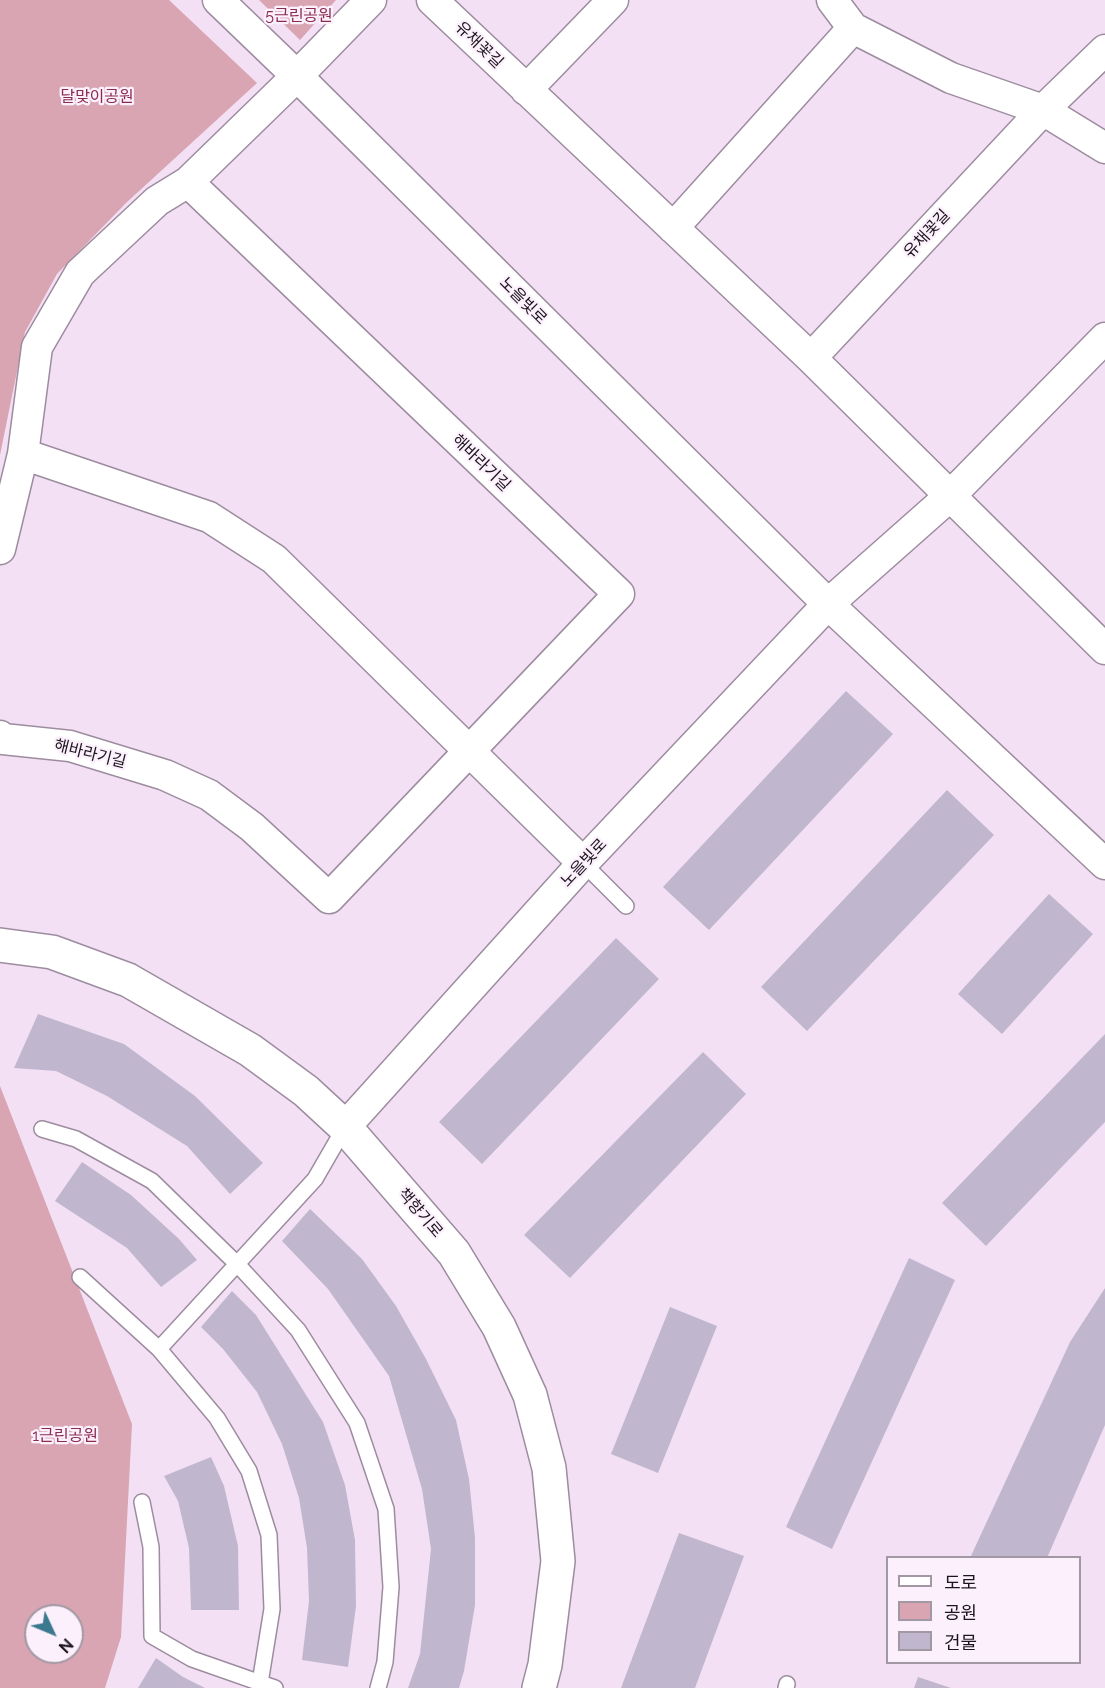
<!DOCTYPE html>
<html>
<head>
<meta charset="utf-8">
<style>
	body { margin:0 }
	#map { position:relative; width:1105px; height:1688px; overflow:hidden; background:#f3e0f4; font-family:Raleway,"Noto Sans KR",sans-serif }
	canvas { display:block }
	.legend { position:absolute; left:886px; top:1556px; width:195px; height:108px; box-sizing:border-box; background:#fcf0fd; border:2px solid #a298a3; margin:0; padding:8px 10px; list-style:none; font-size:18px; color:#1b151c }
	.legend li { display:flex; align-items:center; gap:12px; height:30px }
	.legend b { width:30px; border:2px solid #a298a3 }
	.north { position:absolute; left:24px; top:1604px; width:60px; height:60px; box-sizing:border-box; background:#fcf0fd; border:2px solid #a298a3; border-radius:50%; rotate:134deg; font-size:16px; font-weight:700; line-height:24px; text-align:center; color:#1b151c }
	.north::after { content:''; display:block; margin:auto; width:21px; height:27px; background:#3b798f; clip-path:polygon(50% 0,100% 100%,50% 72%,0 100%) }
</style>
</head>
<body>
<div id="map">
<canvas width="1105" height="1688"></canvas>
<ul class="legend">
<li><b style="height:8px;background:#fff"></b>도로</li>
<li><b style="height:16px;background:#d9a5b2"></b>공원</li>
<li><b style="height:16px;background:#c0b7ce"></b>건물</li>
</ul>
<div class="north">N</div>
</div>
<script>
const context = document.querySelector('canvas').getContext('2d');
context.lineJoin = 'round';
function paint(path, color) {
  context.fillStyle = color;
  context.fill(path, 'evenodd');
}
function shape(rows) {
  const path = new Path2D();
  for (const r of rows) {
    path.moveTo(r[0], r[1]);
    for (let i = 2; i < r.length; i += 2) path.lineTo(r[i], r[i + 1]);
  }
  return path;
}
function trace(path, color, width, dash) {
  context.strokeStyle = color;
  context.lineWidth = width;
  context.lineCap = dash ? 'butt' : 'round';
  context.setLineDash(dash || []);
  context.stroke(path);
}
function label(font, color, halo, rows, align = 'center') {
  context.font = font + ' Raleway,"Noto Sans KR",sans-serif';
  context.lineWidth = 4.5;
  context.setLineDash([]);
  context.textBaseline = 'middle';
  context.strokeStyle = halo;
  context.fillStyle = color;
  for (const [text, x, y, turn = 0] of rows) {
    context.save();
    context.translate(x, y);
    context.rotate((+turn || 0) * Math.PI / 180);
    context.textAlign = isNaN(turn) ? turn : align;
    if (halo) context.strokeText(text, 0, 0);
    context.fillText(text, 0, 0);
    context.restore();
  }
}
const green = shape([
	[0,0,169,0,257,83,126,203,57,274,25,332,0,455],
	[259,0,336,0,300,40],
	[0,1086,132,1424,121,1637,105,1688,0,1688],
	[36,1616,72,1616,72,1652,36,1652]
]);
const building = shape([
	[846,691,893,734,709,930,663,887],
	[947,790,994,835,807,1031,761,987],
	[1049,894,1093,934,1002,1034,958,994],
	[616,938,659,979,482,1164,439,1122],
	[38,1014,124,1044,195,1096,263,1163,230,1194,187,1146,107,1096,56,1071,14,1068],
	[1105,1034,1105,1122,986,1246,942,1203],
	[703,1052,746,1094,570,1278,524,1235],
	[82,1162,131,1195,179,1239,197,1260,161,1287,127,1248,55,1201],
	[310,1209,362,1259,396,1306,426,1359,456,1420,469,1479,475,1538,475,1605,464,1671,459,1688,408,1688,420,1654,431,1549,422,1489,389,1376,328,1289,282,1241],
	[909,1258,955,1280,832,1549,786,1527],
	[1105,1288,1105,1425,1047,1558,970,1558,1070,1342],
	[232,1291,256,1315,323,1422,345,1485,355,1540,356,1606,348,1667,302,1660,309,1601,307,1548,299,1498,282,1444,257,1392,223,1349,201,1327],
	[670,1307,717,1326,658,1473,611,1454],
	[211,1457,224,1486,238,1546,239,1610,191,1610,189,1548,178,1501,164,1476],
	[679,1533,744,1556,695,1688,621,1688],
	[156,1658,183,1677,205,1688,138,1688],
	[918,1677,951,1688,914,1688]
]);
const service = shape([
	[583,863,626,906],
	[42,1129,76,1139,152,1181,238,1265,298,1330,357,1423,386,1509,391,1587,385,1662,378,1688],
	[80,1277,159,1349,217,1418,249,1471,269,1535,272,1609,260,1683],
	[159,1349,315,1179,345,1127],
	[142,1502,151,1547,152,1636,192,1659,275,1688],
	[786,1688,787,1684]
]);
const minor = shape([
	[218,0,297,76,828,604,1105,864],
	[432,0,811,358,1105,649],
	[832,0,853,28,951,78,1043,110,1105,148],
	[526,90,613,0],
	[188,182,297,76,371,0],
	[673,228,853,28],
	[811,358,1043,110,1105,50],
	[23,454,209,517,274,559,583,863],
	[0,549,23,454,37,347,80,273,157,201,188,182,619,594,329,898,252,827,209,795,165,775,70,746,3,739,0,736],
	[345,1127,583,863,828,604,950,496,1105,338]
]);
const tertiary = shape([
	[0,945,52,952,128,980,250,1050,306,1091,345,1127,454,1253,499,1327,530,1395,549,1468,558,1561,545,1665,539,1688]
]);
const parkNames = [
	["5근린공원",299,16],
	["달맞이공원",97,97],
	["1근린공원",65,1436]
];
const streetNames = [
	["유채꽃길",479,45,44],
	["유채꽃길",927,234,-47],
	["노을빛로",523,301,45],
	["해바라기길",481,463,44],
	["해바라기길",90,754,14],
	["노을빛로",584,863,-47],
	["책향기로",420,1213,49]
];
paint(green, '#d9a5b2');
paint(building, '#c0b7ce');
trace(service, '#9d8c9f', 18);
trace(minor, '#9d8c9f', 33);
trace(tertiary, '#9d8c9f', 36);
trace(service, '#fff', 15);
trace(minor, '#fff', 30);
trace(tertiary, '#fff', 33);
label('16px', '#8a2c4c', '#fcf0fd', parkNames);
label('16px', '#1b151c', '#fcf0fd', streetNames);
</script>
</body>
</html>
